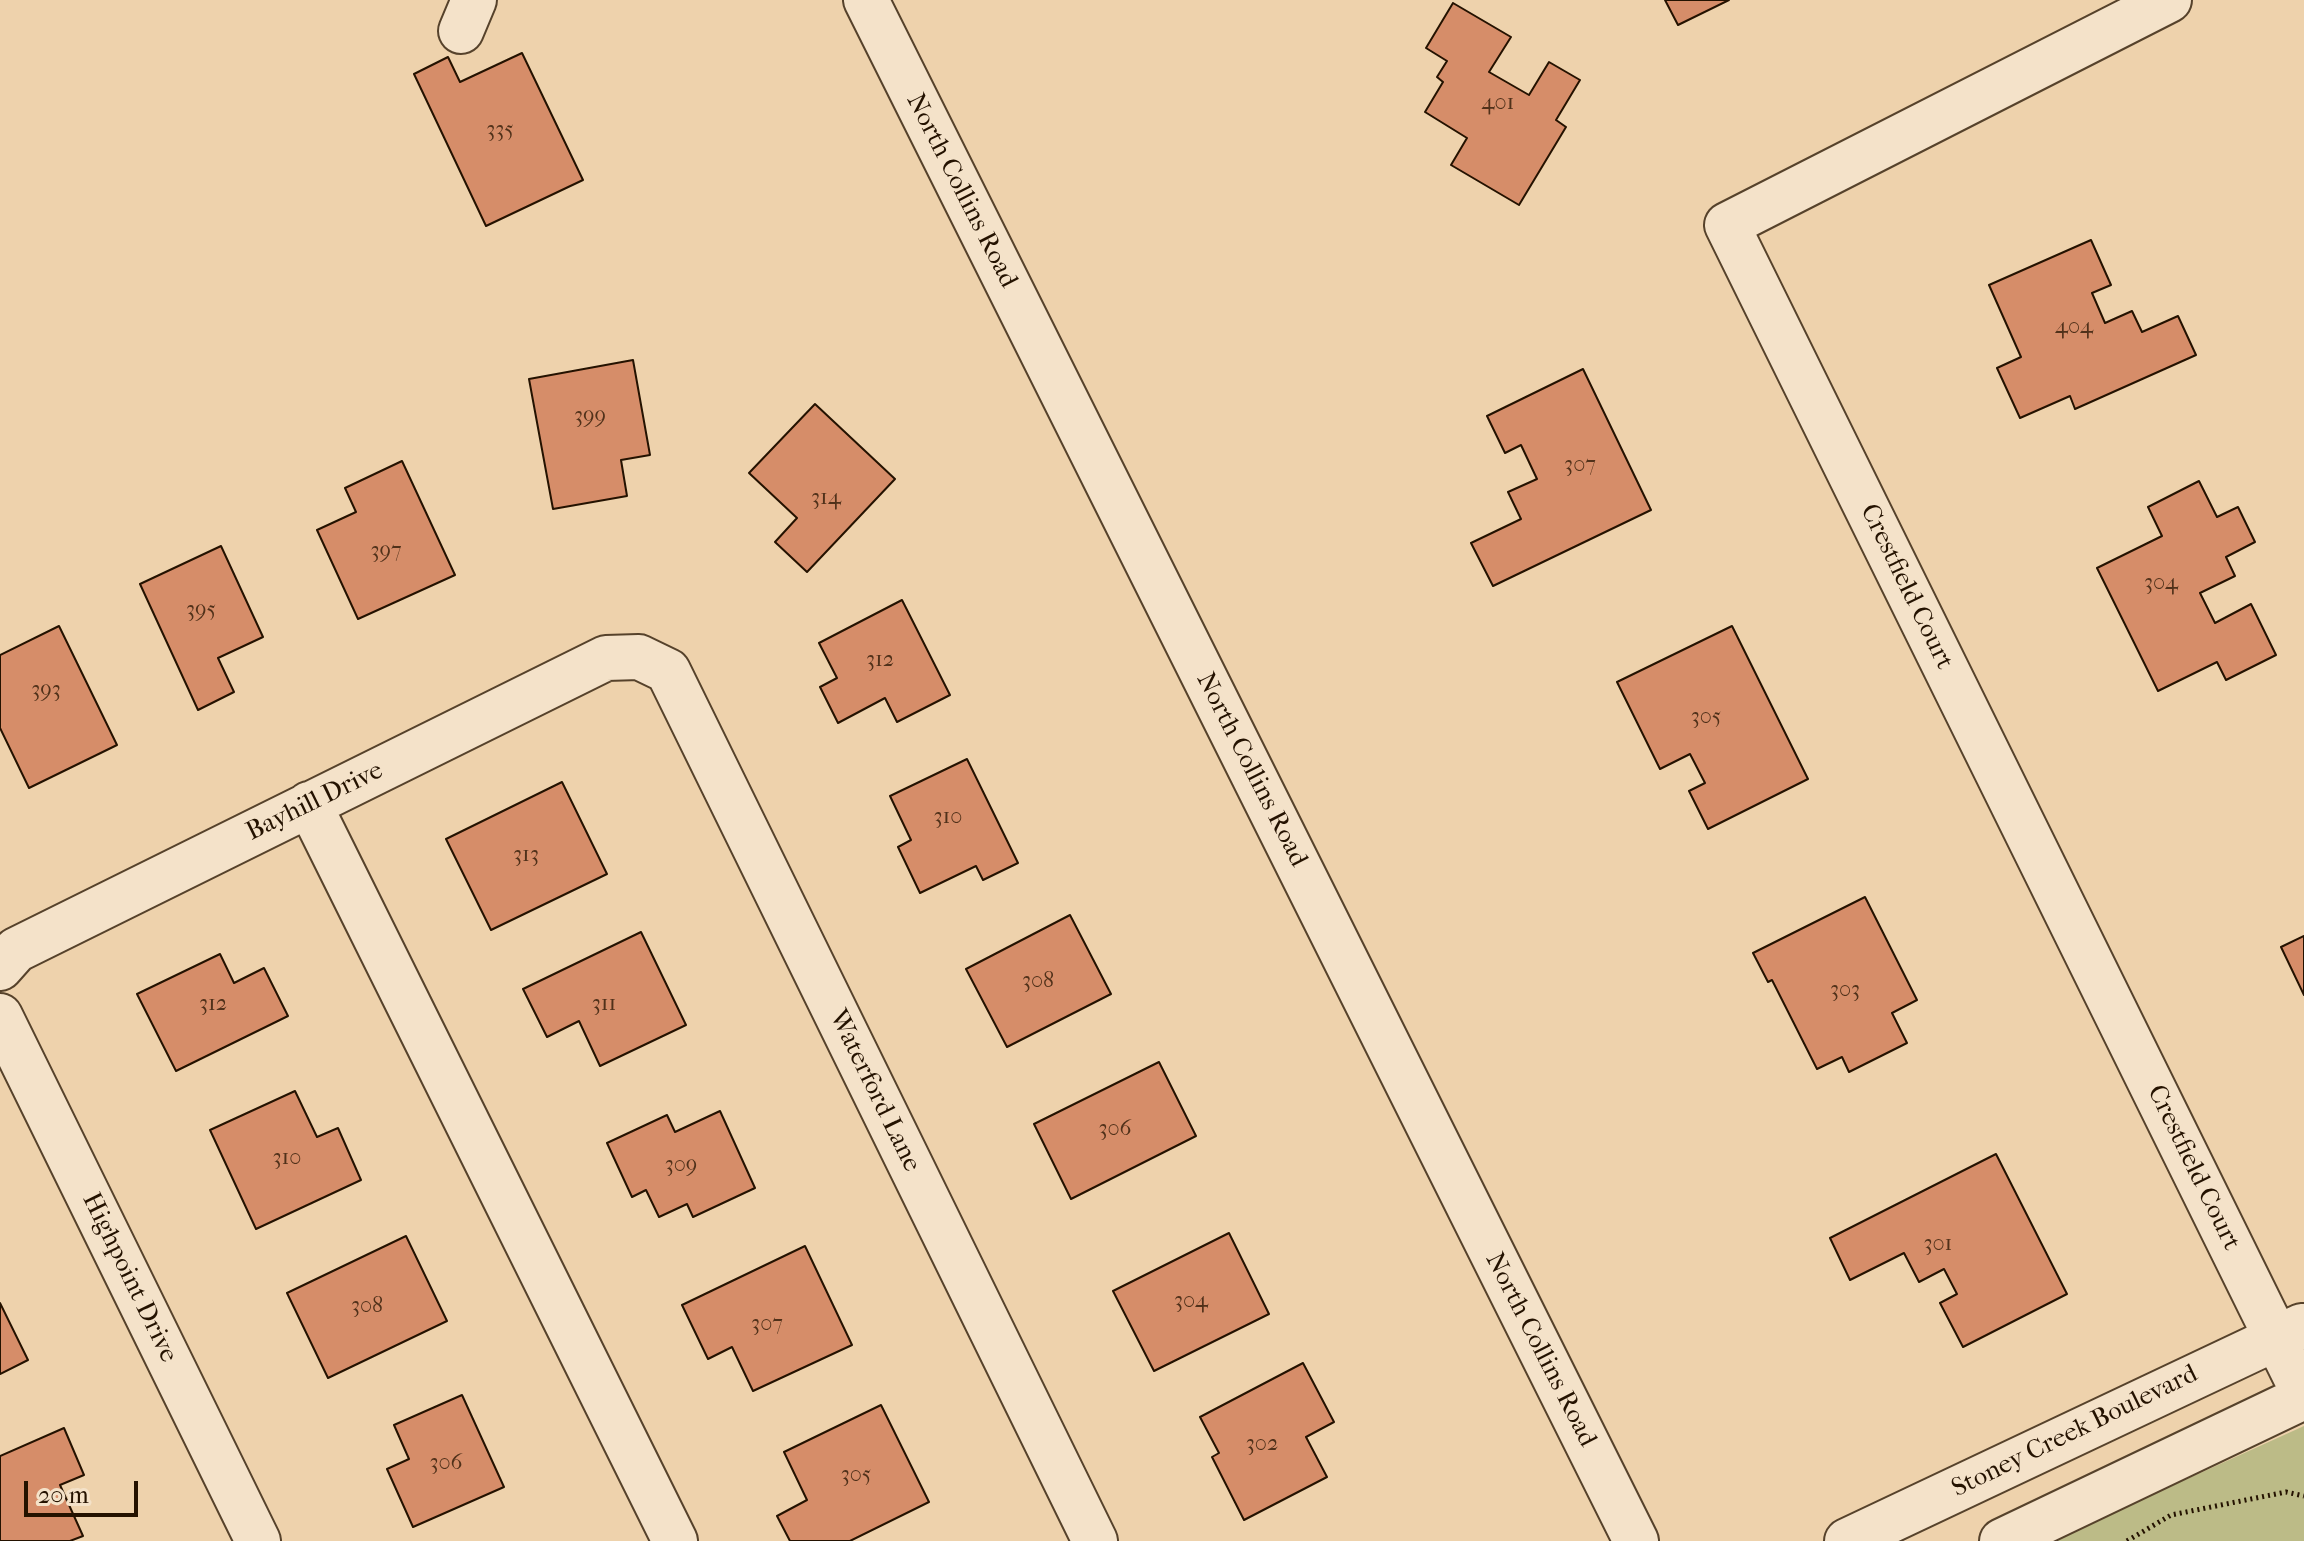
<!DOCTYPE html>
<html>
<head>
<meta charset="utf-8">
<style>
	body { margin:0 }
	#map { position:relative; width:2304px; height:1541px; overflow:hidden; background:#eed2ac; font-family:"IM FELL French Canon",serif }
	canvas { display:block }
	.scale { position:absolute; left:24px; top:1481px; width:114px; height:36px; box-sizing:border-box; border:4px solid #241200; border-top:0; padding-left:10px; font-size:24px; line-height:28px; white-space:nowrap; color:#241200; -webkit-text-stroke:6px #f4e2c9; paint-order:stroke }
</style>
</head>
<body>
<div id="map">
<canvas width="2304" height="1541"></canvas>
<div class="scale">20 m</div>
</div>
<script>
const context = document.querySelector('canvas').getContext('2d');
context.lineJoin = 'round';
function paint(path, color) {
  context.fillStyle = color;
  context.fill(path, 'evenodd');
}
function shape(rows) {
  const path = new Path2D();
  for (const r of rows) {
    path.moveTo(r[0], r[1]);
    for (let i = 2; i < r.length; i += 2) path.lineTo(r[i], r[i + 1]);
  }
  return path;
}
function trace(path, color, width, dash) {
  context.strokeStyle = color;
  context.lineWidth = width;
  context.lineCap = dash ? 'butt' : 'round';
  context.setLineDash(dash || []);
  context.stroke(path);
}
function label(font, color, halo, rows, align = 'center') {
  context.font = font + ' "IM FELL French Canon",serif';
  context.lineWidth = 6;
  context.setLineDash([]);
  context.textBaseline = 'middle';
  context.strokeStyle = halo;
  context.fillStyle = color;
  for (const [text, x, y, turn = 0] of rows) {
    context.save();
    context.translate(x, y);
    context.rotate((+turn || 0) * Math.PI / 180);
    context.textAlign = isNaN(turn) ? turn : align;
    if (halo) context.strokeText(text, 0, 0);
    context.fillText(text, 0, 0);
    context.restore();
  }
}
const green = shape([
	[2304,1426,2304,1541,2050,1541]
]);
const building = shape([
	[1665,0,1729,0,1678,25,1665,0],
	[1453,3,1511,37,1489,72,1529,95,1549,62,1580,80,1556,120,1566,127,1519,205,1451,165,1467,138,1425,112,1443,82,1437,77,1447,61,1426,48,1453,3],
	[522,53,583,180,486,226,414,74,448,57,460,82,522,53],
	[2091,240,2111,285,2092,293,2105,323,2132,311,2142,332,2178,316,2196,355,2075,409,2070,396,2020,418,1997,368,2021,357,1989,285,2091,240],
	[633,360,650,455,621,460,627,496,553,509,529,379,633,360],
	[1583,369,1651,510,1493,586,1471,543,1521,519,1508,492,1537,479,1521,445,1505,453,1487,416,1583,369],
	[815,404,895,479,807,572,775,542,797,518,749,473,815,404],
	[402,461,455,575,358,619,317,530,356,512,345,488,402,461],
	[2199,481,2217,517,2238,507,2255,542,2226,557,2235,576,2200,593,2215,623,2251,604,2276,655,2226,680,2217,662,2158,691,2097,568,2162,536,2148,507,2199,481],
	[221,546,263,637,218,658,234,692,198,710,140,584,221,546],
	[902,600,950,695,897,722,885,698,838,723,820,687,837,678,819,643,902,600],
	[59,626,117,745,29,788,0,728,0,655,59,626],
	[1732,626,1808,779,1708,829,1689,791,1705,783,1690,754,1660,769,1617,682,1732,626],
	[967,759,1018,863,983,880,976,866,920,893,898,847,911,840,890,796,967,759],
	[562,782,607,874,491,930,446,839,562,782],
	[1865,897,1917,1000,1892,1013,1907,1043,1849,1072,1842,1057,1817,1069,1772,980,1768,982,1753,953,1865,897],
	[1070,915,1111,994,1007,1047,966,969,1070,915],
	[641,932,686,1025,600,1066,579,1021,547,1037,523,989,641,932],
	[2304,936,2304,995,2281,947,2304,936],
	[220,954,234,983,264,968,288,1016,176,1071,137,994,220,954],
	[1159,1062,1196,1136,1071,1199,1034,1124,1159,1062],
	[295,1091,317,1137,338,1128,361,1180,256,1229,210,1130,295,1091],
	[720,1111,755,1188,693,1217,687,1204,659,1217,646,1190,632,1197,607,1143,667,1115,675,1132,720,1111],
	[1996,1154,2067,1294,1963,1347,1940,1303,1957,1294,1944,1269,1919,1282,1904,1253,1850,1280,1830,1238,1996,1154],
	[1229,1233,1269,1314,1154,1371,1113,1291,1229,1233],
	[406,1236,447,1321,328,1378,287,1293,406,1236],
	[805,1246,852,1345,753,1391,732,1347,708,1359,682,1305,805,1246],
	[0,1303,28,1360,0,1374,0,1303],
	[1303,1363,1334,1422,1306,1437,1327,1477,1244,1520,1212,1457,1219,1453,1200,1417,1303,1363],
	[462,1395,504,1487,413,1527,387,1469,409,1459,394,1425,462,1395],
	[881,1405,929,1502,850,1541,790,1541,777,1516,807,1500,784,1452,881,1405],
	[64,1428,84,1475,60,1485,83,1536,70,1541,0,1541,0,1456,64,1428]
]);
const path = shape([
	[2127,1541,2171,1515,2286,1492,2304,1496]
]);
const minor = shape([
	[866,0,1636,1541],
	[2169,0,1727,225,2304,1394],
	[461,31,474,0],
	[309,804,675,1541],
	[0,968,16,950,606,658,639,657,668,671,1095,1541],
	[0,1016,258,1541],
	[1847,1541,2302,1326],
	[2002,1541,2304,1397]
]);
const numberNames = [
	["401",1498,104],
	["335",500,131],
	["404",2074,328],
	["399",590,417],
	["307",1580,466],
	["314",826,499],
	["397",386,552],
	["304",2161,584],
	["395",201,611],
	["312",880,661],
	["393",46,691],
	["305",1706,718],
	["310",948,818],
	["313",526,856],
	["308",1038,982],
	["303",1845,991],
	["312",213,1005],
	["311",604,1005],
	["306",1115,1130],
	["310",287,1159],
	["309",681,1166],
	["301",1938,1245],
	["304",1191,1302],
	["308",367,1307],
	["307",767,1325],
	["302",1262,1445],
	["306",446,1464],
	["305",856,1476]
];
const streetNames = [
	["North Collins Road",961,191,63],
	["Crestfield Court",1906,587,64],
	["North Collins Road",1251,770,63],
	["Bayhill Drive",315,802,-26],
	["Waterford Lane",874,1091,64],
	["Crestfield Court",2193,1168,64],
	["Highpoint Drive",129,1278,64],
	["North Collins Road",1540,1350,63],
	["Stoney Creek Boulevard",2075,1432,-26]
];
paint(green, '#bcbb87');
paint(building, '#d68d69');
trace(building, '#241200', 2);
trace(minor, '#56422b', 48);
trace(path, '#241200', 5, [2, 4]);
trace(minor, '#f4e2c9', 44);
label('22px', '#50311a', null, numberNames);
label('26px', '#241200', '#f4e2c9', streetNames);
</script>
</body>
</html>
